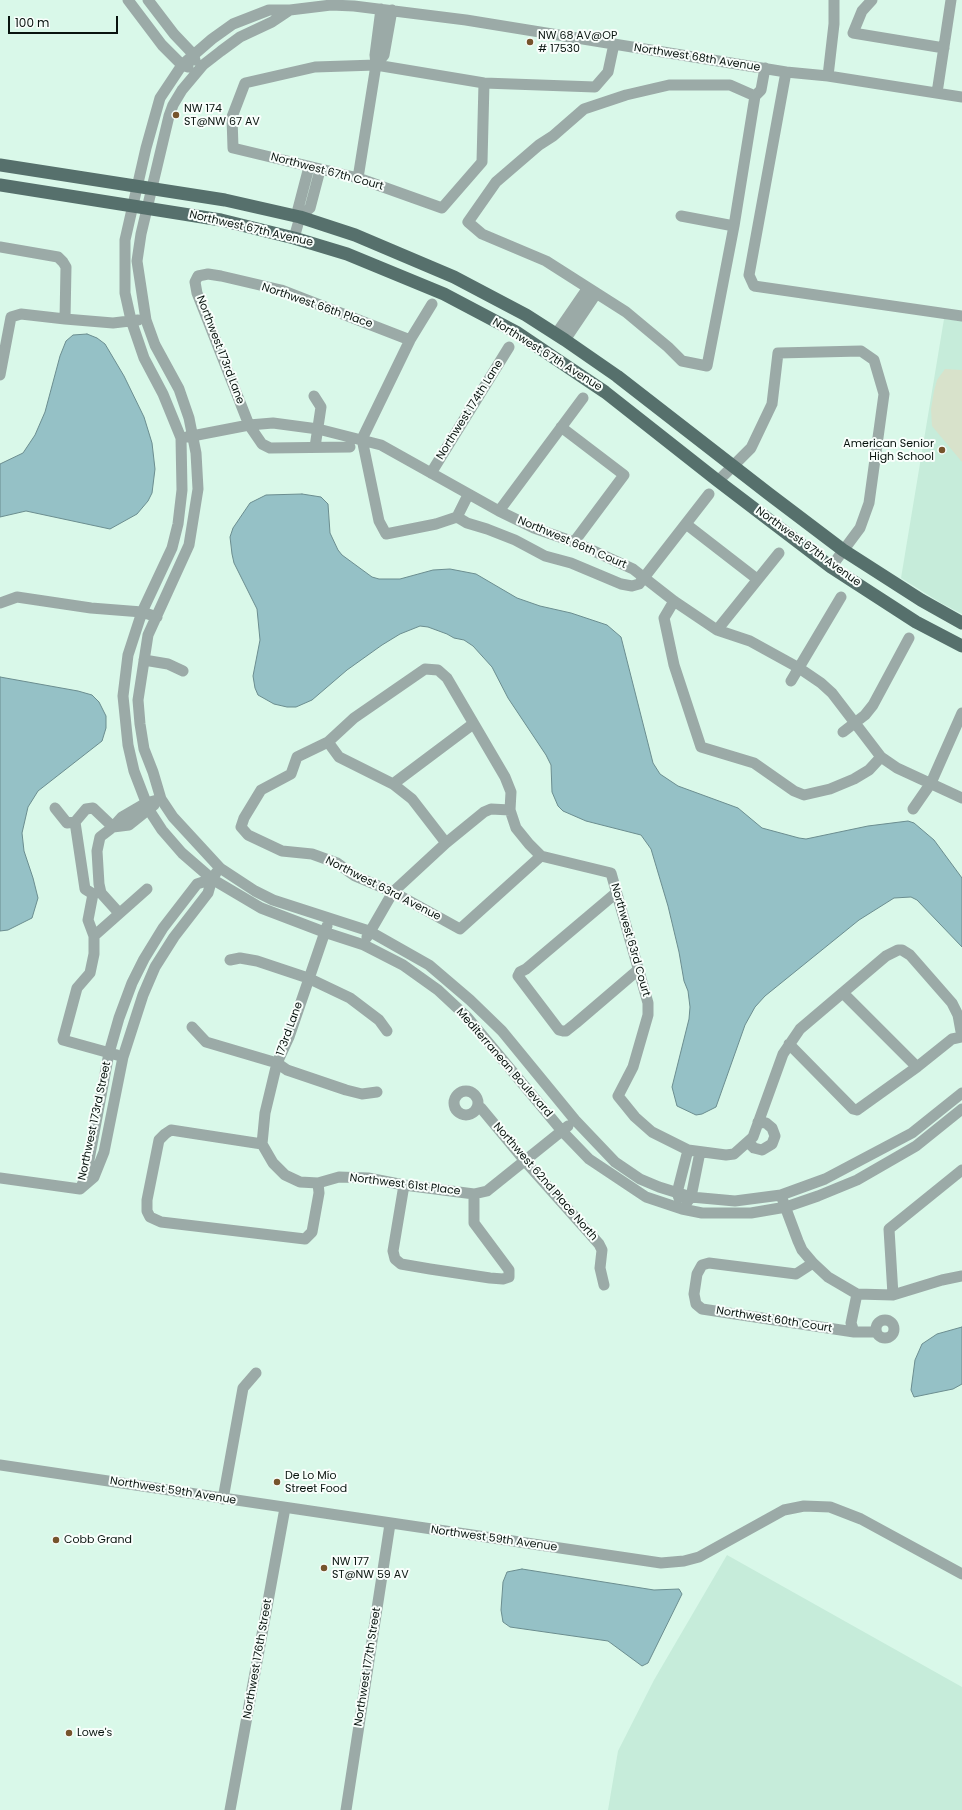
<!DOCTYPE html>
<html>
<head>
<meta charset="utf-8">
<style>
	body { margin:0 }
	#map { position:relative; width:962px; height:1810px; overflow:hidden; background:#d9f8e9; font-family:Poppins,sans-serif }
	canvas { display:block }
	.scale { position:absolute; left:8px; top:16px; width:110px; height:18px; box-sizing:border-box; border:2px solid #08130e; border-top:0; padding-left:5px; font-size:12px; line-height:14px; white-space:nowrap; color:#08130e; -webkit-text-stroke:3px #f8fefb; paint-order:stroke }
</style>
</head>
<body>
<div id="map">
<canvas width="962" height="1810"></canvas>
<div class="scale">100 m</div>
</div>
<script>
const context = document.querySelector('canvas').getContext('2d');
context.lineJoin = 'round';
function paint(path, color) {
  context.fillStyle = color;
  context.fill(path, 'evenodd');
}
function shape(rows) {
  const path = new Path2D();
  for (const r of rows) {
    if (r.length === 3) {
      path.moveTo(r[0] + r[2], r[1]);
      path.arc(r[0], r[1], r[2], 0, 2 * Math.PI);
      continue;
    }
    path.moveTo(r[0], r[1]);
    for (let i = 2; i < r.length; i += 2) path.lineTo(r[i], r[i + 1]);
  }
  return path;
}
function trace(path, color, width, dash) {
  context.strokeStyle = color;
  context.lineWidth = width;
  context.lineCap = dash ? 'butt' : 'round';
  context.setLineDash(dash || []);
  context.stroke(path);
}
function label(font, color, halo, rows, align = 'center') {
  context.font = font + ' Poppins,sans-serif';
  context.lineWidth = 4;
  context.setLineDash([]);
  context.textBaseline = 'middle';
  context.strokeStyle = halo;
  context.fillStyle = color;
  for (const [text, x, y, turn = 0] of rows) {
    context.save();
    context.translate(x, y);
    context.rotate((+turn || 0) * Math.PI / 180);
    context.textAlign = isNaN(turn) ? turn : align;
    if (halo) context.strokeText(text, 0, 0);
    context.fillText(text, 0, 0);
    context.restore();
  }
}
const built = shape([
	[944,319,962,321,962,614,941,603,901,578],
	[727,1555,962,1687,962,1810,608,1810,618,1751,654,1680]
]);
const green = shape([
	[945,369,962,370,962,462,932,426,931,409,934,391,937,380]
]);
const water = shape([
	[87,334,97,338,105,344,124,376,144,417,152,443,155,469,152,493,148,501,137,514,110,529,26,511,0,517,0,464,23,453,35,435,45,412,60,356,66,341,73,335,87,334],
	[302,494,321,497,328,504,330,533,338,550,342,555,372,577,379,579,400,579,433,570,450,569,476,574,517,598,540,606,571,613,607,625,621,637,653,763,660,774,678,786,738,808,762,828,799,838,806,839,868,826,908,821,914,823,934,840,962,878,962,947,917,900,911,897,894,898,859,920,765,996,755,1007,745,1025,716,1107,702,1114,696,1115,677,1106,672,1087,689,1019,690,1007,688,991,684,981,679,952,668,906,651,849,641,835,586,821,563,811,558,806,552,792,551,765,546,755,508,698,492,667,473,646,464,640,454,638,447,634,428,627,420,626,400,634,382,645,347,670,312,700,296,707,287,707,274,704,258,695,255,688,253,676,260,640,257,609,234,563,232,554,230,537,233,528,250,503,266,495,302,494],
	[0,677,78,691,92,695,99,702,106,716,106,728,102,741,38,791,28,807,22,833,24,851,33,878,38,898,32,918,8,930,0,931,0,677],
	[962,1327,962,1384,953,1389,914,1397,911,1390,915,1360,922,1344,937,1334,962,1327],
	[522,1569,654,1590,679,1589,682,1594,648,1663,642,1666,608,1641,510,1627,503,1622,501,1610,503,1582,507,1572,522,1569]
]);
const minor = shape([
	[128,0,162,45,182,65,188,67],
	[148,0,174,34,193,54,195,60],
	[872,0,862,11,853,33,944,48],
	[290,10,272,22,240,37,221,51,203,65,182,90,173,105,169,116,141,234,137,261,146,320,155,345,179,389,189,418,196,453,198,489,189,545,148,635,138,700,140,724,144,749,153,772,161,799,173,817,220,868,255,891,273,900,369,931,429,965,470,1000,502,1031,575,1120,615,1162,640,1179,659,1187,691,1197,735,1201,781,1195,825,1179,912,1133,962,1093],
	[376,65,384,55,392,10],
	[786,72,749,275,754,286,962,316],
	[828,76,834,24,834,0],
	[484,83,482,162,442,208,358,178,233,148,232,117,245,83,315,67,376,65,484,83,595,87,608,72,614,44],
	[937,93,951,0],
	[755,96,730,85,669,85,626,95,584,109,553,136,539,145,496,182,468,222,482,234,546,261,626,312,668,347,682,361,707,366,734,226,755,96,761,90,765,68],
	[962,97,828,76,786,72,466,20,354,6,331,5,290,10,269,10,233,24,212,39,182,65,160,98,146,148,125,240,125,293,131,320,144,358,163,394,181,438,182,490,178,524,172,548,142,612,128,655,123,696,128,745,134,771,149,810,162,830,182,853,212,879,261,908,324,932,364,945,403,965,438,990,467,1017,562,1131,589,1159,646,1197,682,1209,702,1213,751,1213,786,1207,818,1196,857,1180,916,1146,962,1109],
	[358,178,376,65,375,55,381,9],
	[681,216,734,226],
	[300,217,310,208,320,170],
	[294,238,300,217,298,209,309,167],
	[0,247,58,257,63,262,66,267,65,319],
	[432,304,410,340,362,439,379,521,386,534,436,524,457,517,468,495],
	[556,334,587,289],
	[565,340,596,294],
	[0,375,11,317,21,314,65,319,113,323,138,320],
	[314,396,321,407,315,447],
	[561,427,624,475,574,542],
	[187,437,249,425,273,423,318,429,381,445,499,511,534,528,574,542,633,569,674,601,717,630,750,641,799,668,821,683,832,693,881,757,897,768,962,798],
	[350,447,270,448,262,444,249,425,197,293,195,282,198,276,208,274,221,276,281,290,410,340],
	[431,473,509,347],
	[718,481,751,448,772,404,778,353,861,351,874,360,884,394,869,503,860,528,831,567],
	[499,511,583,398],
	[457,517,467,523,487,529,515,540,545,556,571,563,621,584,632,586,639,584,709,494],
	[686,524,757,579],
	[674,601,664,618,674,665,701,747,754,763,794,791,804,795,830,789,854,779,869,770,881,757],
	[0,603,17,597,91,608,142,612,157,617],
	[717,630,779,553],
	[144,660,168,664,183,671],
	[791,681,841,597],
	[843,732,865,715,873,705,909,638],
	[328,742,339,757,393,784,412,799,446,843],
	[393,784,473,724],
	[55,808,67,823,75,822,86,809,93,808,113,827],
	[913,809,931,783,962,713],
	[75,822,85,889,93,894,88,920,94,936],
	[113,827,129,825,154,805],
	[541,856,460,929,393,892,355,876,337,863,312,854,282,851,248,835,241,827,244,818,261,790,291,774,297,757,328,742,354,718,425,669,438,670,447,678,505,777,511,792,510,810,516,828,529,844,541,856,611,873,648,1003,648,1015,633,1067,618,1096,635,1117,652,1132,688,1150,726,1155,734,1154,753,1137,783,1054,800,1029,886,956,898,950,902,950,910,955,952,1003,958,1015,962,1037],
	[616,893,526,969,520,972,518,976,559,1030,563,1031,566,1031,576,1023,638,970],
	[119,913,101,893,99,884,97,851,100,837,113,827,122,817,146,803,161,799],
	[367,937,393,892,446,843,484,812,491,809,510,810],
	[230,960,240,958,257,961,308,978,350,998,379,1020,387,1031],
	[843,993,917,1067],
	[192,1027,206,1042,277,1063,287,1070,346,1090,362,1094,377,1092],
	[789,1044,853,1109,857,1110,917,1067,952,1039,962,1037],
	[117,1055,63,1040,77,988,90,973,94,954,94,936,147,889],
	[466,1103,12],
	[478,1107,481,1108,525,1161,599,1244,602,1250,600,1268,604,1285],
	[748,1142,754,1148,762,1150,772,1144,775,1136,772,1128,766,1123,758,1122],
	[262,1144,265,1113,277,1063,289,1037,327,926],
	[0,1178,80,1189],
	[318,1183,319,1193,312,1232,305,1239,161,1222,150,1217,147,1211,147,1200,159,1140,165,1134,171,1130,262,1144,273,1163,285,1175,300,1182,318,1183,339,1177,368,1178,404,1185,474,1194,487,1191,568,1126],
	[404,1185,393,1251,395,1259,401,1264,430,1269,490,1278,503,1279,509,1277,509,1270,474,1223,474,1194],
	[81,1187,86,1176,109,1053,119,1018,132,983,144,959,163,928,197,884,212,879],
	[80,1189,94,1177,104,1152,123,1057,143,995,155,967,174,937,208,893,212,879,216,873],
	[679,1198,677,1193,688,1150],
	[783,1201,798,1241,802,1250,813,1263,828,1277,857,1294,893,1295,942,1280,962,1276],
	[687,1202,691,1197,700,1152],
	[813,1263,796,1274,709,1263,702,1265,697,1274,694,1294,696,1304,702,1309,854,1332,876,1332],
	[893,1295,889,1229,962,1170],
	[885,1329,9],
	[854,1332,851,1323,857,1294],
	[0,1465,661,1563,684,1561,699,1557,784,1510,804,1506,830,1507,861,1519,962,1574],
	[223,1499,243,1388,256,1373],
	[230,1810,285,1508],
	[346,1810,390,1524]
]);
const major = shape([
	[0,165,225,200,300,217,355,235,454,277,526,315,565,340,617,376,769,494,843,550,921,600,962,623],
	[0,185,221,220,294,238,347,254,444,294,516,332,605,392,718,481,831,567,916,622,962,646]
]);
const markers = [
	[530,42,4,"#76542c"],
	[176,115,4,"#76542c"],
	[942,450,4,"#76542c"],
	[277,1482,4,"#76542c"],
	[56,1540,4,"#76542c"],
	[324,1568,4,"#76542c"],
	[69,1733,4,"#76542c"]
];
const poiNames = [
	["NW 68 AV@OP",538,36],
	["# 17530",538,49],
	["NW 174",184,109],
	["ST@NW 67 AV",184,122],
	["American Senior",934,444,"right"],
	["High School",934,457,"right"],
	["De Lo Mío",285,1476],
	["Street Food",285,1489],
	["Cobb Grand",64,1540],
	["NW 177",332,1562],
	["ST@NW 59 AV",332,1575],
	["Lowe's",77,1733]
];
const streetNames = [
	["Northwest 68th Avenue",697,58,9],
	["Northwest 67th Court",327,172,15],
	["Northwest 67th Avenue",251,229,13],
	["Northwest 66th Place",317,306,19],
	["Northwest 173rd Lane",220,350,69],
	["Northwest 67th Avenue",547,355,32],
	["Northwest 174th Lane",470,410,-58],
	["Northwest 66th Court",572,543,23],
	["Northwest 67th Avenue",808,547,36],
	["Northwest 63rd Avenue",383,889,27],
	["Northwest 63rd Court",630,940,74],
	["173rd Lane",290,1029,-70],
	["Mediterranean Boulevard",504,1063,49],
	["Northwest 173rd Street",95,1121,-78],
	["Northwest 62nd Place North",545,1182,49],
	["Northwest 61st Place",405,1185,7],
	["Northwest 60th Court",774,1320,9],
	["Northwest 59th Avenue",173,1491,9],
	["Northwest 59th Avenue",494,1539,8],
	["Northwest 176th Street",258,1659,-80],
	["Northwest 177th Street",368,1667,-81]
];
paint(built, '#c6ecda');
paint(green, '#d8e2cb');
paint(water, '#95c1c6');
trace(water, '#6b8d8f', 1);
trace(minor, '#9baaa7', 11);
trace(major, '#56706c', 13);
for (const [x, y, r, color] of markers) {
  const dot = new Path2D();
  dot.arc(x, y, r, 0, 2 * Math.PI);
  context.fillStyle = color;
  context.fill(dot);
  trace(dot, '#f8fefb', 1.5);
}
label('11px', '#08130e', '#f8fefb', poiNames, 'left');
label('11px', '#08130e', '#f8fefb', streetNames);
</script>
</body>
</html>
